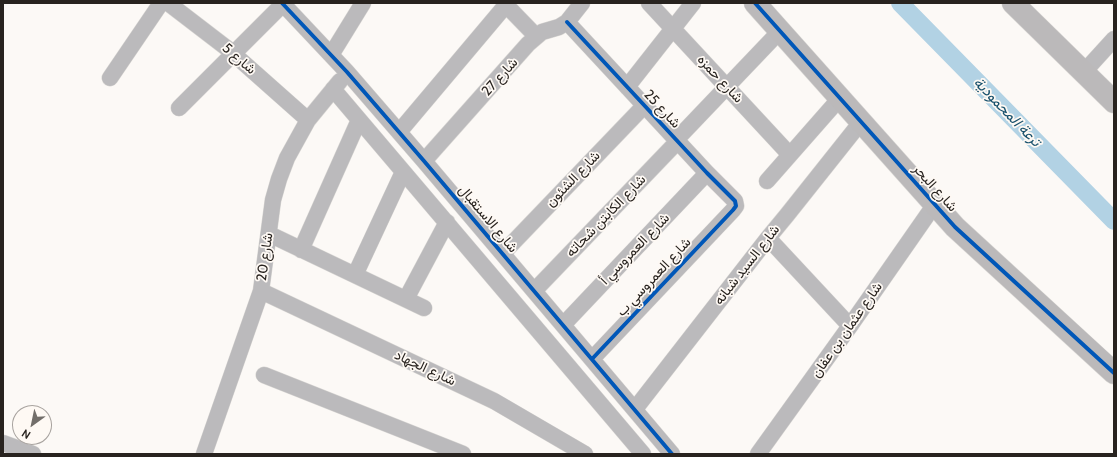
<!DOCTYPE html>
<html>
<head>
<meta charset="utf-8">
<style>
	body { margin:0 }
	#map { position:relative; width:1117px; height:457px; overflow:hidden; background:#fcf9f6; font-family:Cabin,sans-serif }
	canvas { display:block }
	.frame { position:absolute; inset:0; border:4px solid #28231f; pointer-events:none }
	.north { position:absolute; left:12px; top:405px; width:40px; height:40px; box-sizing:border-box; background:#fef9f4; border:1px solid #a8a39f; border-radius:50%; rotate:213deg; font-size:11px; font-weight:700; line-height:16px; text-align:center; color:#28231f }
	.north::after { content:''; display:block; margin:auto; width:14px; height:18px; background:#726e6a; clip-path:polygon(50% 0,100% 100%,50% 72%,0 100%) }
</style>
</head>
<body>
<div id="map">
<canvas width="1117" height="457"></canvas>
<div class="frame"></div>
<div class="north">N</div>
</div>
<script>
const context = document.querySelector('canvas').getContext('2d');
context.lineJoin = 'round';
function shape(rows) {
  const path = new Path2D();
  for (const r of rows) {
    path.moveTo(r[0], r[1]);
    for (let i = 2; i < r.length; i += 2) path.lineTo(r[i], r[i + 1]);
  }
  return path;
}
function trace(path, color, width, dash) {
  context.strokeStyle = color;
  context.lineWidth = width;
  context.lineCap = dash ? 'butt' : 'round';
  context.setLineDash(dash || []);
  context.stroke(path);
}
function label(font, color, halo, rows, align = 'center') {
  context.font = font + ' Cabin,Vazirmatn,sans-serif';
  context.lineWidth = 3.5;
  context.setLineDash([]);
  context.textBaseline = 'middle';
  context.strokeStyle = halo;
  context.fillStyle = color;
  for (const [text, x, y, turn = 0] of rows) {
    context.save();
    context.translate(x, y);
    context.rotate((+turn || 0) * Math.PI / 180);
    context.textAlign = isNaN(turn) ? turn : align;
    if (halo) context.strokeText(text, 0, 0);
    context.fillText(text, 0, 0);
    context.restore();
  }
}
const canal = shape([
	[900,3,1114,221]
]);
const street = shape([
	[168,3,228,49,308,120],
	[282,3,347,72,424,161,672,454],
	[504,3,536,36],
	[649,3,790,155],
	[567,22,707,173,735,201,736,206,733,210,592,359],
	[331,55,363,3],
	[1083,73,1114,39],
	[110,78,161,3],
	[627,87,693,3],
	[333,89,643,454],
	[179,108,283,4],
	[399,132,506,5],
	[676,140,780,31],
	[424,161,528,44,542,32,559,27,567,22,582,3],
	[767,181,840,98],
	[269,234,424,308],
	[768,238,850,326],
	[301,250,359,120],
	[503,253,644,106],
	[355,275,403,172],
	[535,290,677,142],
	[261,291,494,401,585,454],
	[406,299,447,222],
	[563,325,707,173],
	[264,375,463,454],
	[635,409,768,238,787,215,861,122],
	[3,443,33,454],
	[204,454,261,291,273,200,279,179,287,158,308,120,340,81],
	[758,454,850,326,935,204]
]);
const secondary = shape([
	[755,3,955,227,1114,373],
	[1013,3,1114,102]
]);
const cycleway = shape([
	[282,3,347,72,424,161,672,454],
	[755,3,955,227,1114,373],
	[567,22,707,173,735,201,736,206,733,210,592,359]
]);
const streetNames = [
	["شارع 5",239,59,41],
	["شارع 27",500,77,-48],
	["شارع حمزه",720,79,47],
	["شارع 25",662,109,47],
	["شارع الشئون",573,179,-46],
	["شارع البحر",935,188,48],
	["شارع الكابتن شحاته",606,216,-46],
	["شارع الاستقبال",488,219,50],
	["شارع العمروسي أ",635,249,-46],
	["شارع 20",265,257,-82],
	["شارع السيد شبانه",747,265,-52],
	["شارع العمروسي ب",654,277,-47],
	["شارع عثمان بن عفان",847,330,-55],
	["شارع الجهاد",425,368,25]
];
const waterNames = [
	["ترعة المحمودية",1007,112,46]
];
trace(canal, '#b2d2e4', 18);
trace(street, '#d9d7d4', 17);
trace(secondary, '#d9d7d4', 23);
trace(street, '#bbbabc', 16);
trace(secondary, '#bbb9ba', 22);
trace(cycleway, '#0057b8', 4);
label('14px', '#28231f', '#fef9f4', streetNames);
label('italic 15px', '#17506c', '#fef9f4', waterNames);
</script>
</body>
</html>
